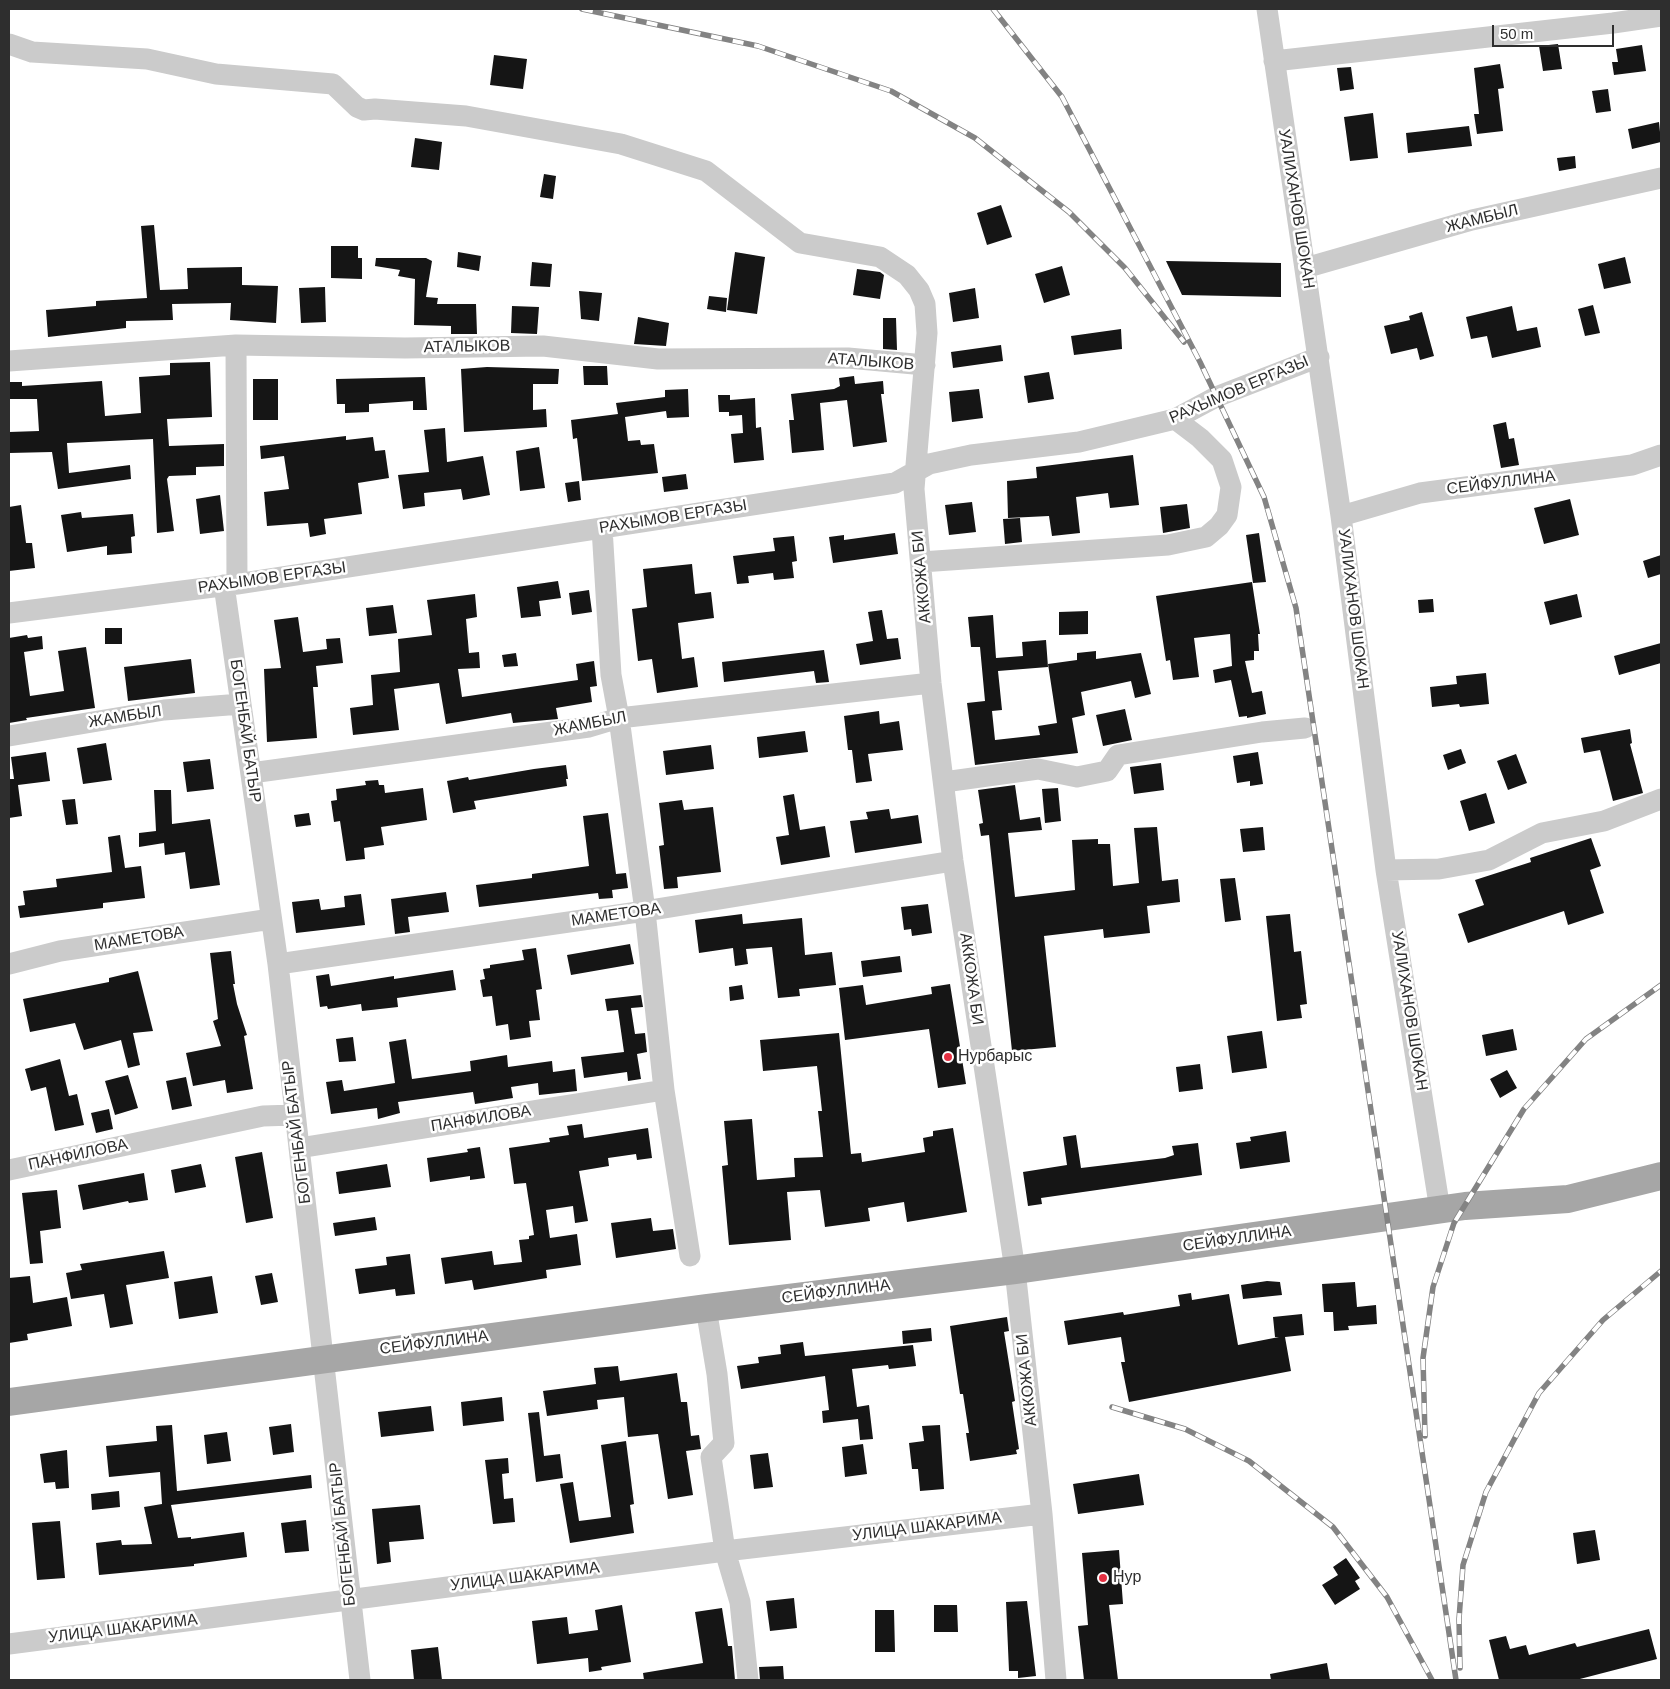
<!DOCTYPE html>
<html>
<head>
<meta charset="utf-8">
<style>
	body { margin:0 }
	#map { position:relative; width:1670px; height:1689px; overflow:hidden; background:#fff; font-family:Arial,sans-serif }
	canvas { display:block }
	.frame { position:absolute; inset:0; border:10px solid #2e2e2e; pointer-events:none }
	.scale { position:absolute; left:1492px; top:25px; width:122px; height:22px; box-sizing:border-box; border:2px solid #2e2e2e; border-top:0; padding-left:6px; font-size:15px; line-height:18px; white-space:nowrap; color:#2e2e2e; -webkit-text-stroke:4px #fff; paint-order:stroke }
</style>
</head>
<body>
<div id="map">
<canvas width="1670" height="1689"></canvas>
<div class="frame"></div>
<div class="scale">50 m</div>
</div>
<script>
const context = document.querySelector('canvas').getContext('2d');
context.lineJoin = 'round';
function paint(path, color) {
  context.fillStyle = color;
  context.fill(path, 'evenodd');
}
function shape(rows) {
  const path = new Path2D();
  for (const r of rows) {
    path.moveTo(r[0], r[1]);
    for (let i = 2; i < r.length; i += 2) path.lineTo(r[i], r[i + 1]);
  }
  return path;
}
function trace(path, color, width, dash) {
  context.strokeStyle = color;
  context.lineWidth = width;
  context.lineCap = dash ? 'butt' : 'round';
  context.setLineDash(dash || []);
  context.stroke(path);
}
function label(font, color, halo, rows, align = 'center') {
  context.font = font + ' Arial,sans-serif';
  context.lineWidth = 5;
  context.setLineDash([]);
  context.textBaseline = 'middle';
  context.strokeStyle = halo;
  context.fillStyle = color;
  for (const [text, x, y, turn = 0] of rows) {
    context.save();
    context.translate(x, y);
    context.rotate((+turn || 0) * Math.PI / 180);
    context.textAlign = isNaN(turn) ? turn : align;
    if (halo) context.strokeText(text, 0, 0);
    context.fillText(text, 0, 0);
    context.restore();
  }
}
const building = shape([
	[1558,44,1562,69,1543,71,1539,46],
	[1642,45,1646,71,1614,75,1612,62,1618,62,1616,49],
	[494,55,527,59,523,89,490,85],
	[1500,64,1504,88,1498,89,1503,131,1477,134,1474,114,1479,114,1474,68],
	[1351,67,1354,89,1340,91,1337,68],
	[1608,89,1611,111,1596,113,1592,91],
	[1373,113,1378,158,1350,161,1344,117],
	[1659,122,1661,142,1632,149,1628,129],
	[1469,126,1472,146,1408,153,1406,133],
	[415,138,442,142,439,170,411,167],
	[1575,156,1576,168,1559,171,1557,158],
	[544,174,556,176,553,199,540,197],
	[1001,205,1012,237,987,245,977,213],
	[154,225,160,290,188,289,187,268,242,267,242,285,278,286,276,323,230,320,231,303,172,304,173,320,126,321,126,328,48,337,46,310,96,306,96,301,147,298,141,226],
	[331,246,358,246,358,258,362,258,362,279,331,278],
	[458,252,481,256,479,271,457,267],
	[735,252,765,257,757,314,727,310],
	[1625,257,1631,283,1604,289,1598,264],
	[376,258,426,258,432,261,426,297,438,298,437,304,476,304,477,334,451,334,451,326,414,325,415,279,398,276,400,270,375,266],
	[1166,261,1281,263,1281,297,1182,295],
	[532,262,552,264,550,287,530,286],
	[1062,266,1070,295,1044,303,1035,274],
	[857,269,880,272,884,275,880,299,853,295],
	[325,287,326,322,301,323,299,288],
	[975,288,979,318,953,322,949,293],
	[579,291,602,293,599,321,581,319],
	[709,296,727,298,726,312,707,309],
	[1593,305,1600,333,1585,336,1578,309],
	[512,306,539,307,537,334,511,333],
	[1512,306,1517,331,1537,327,1541,347,1492,358,1487,336,1471,339,1466,317],
	[1422,312,1434,356,1420,360,1417,348,1391,354,1384,326,1410,320,1409,316],
	[638,317,669,323,666,346,634,344],
	[883,318,896,318,897,350,883,349],
	[1121,329,1122,349,1074,355,1071,336],
	[1001,345,1003,361,953,368,951,352],
	[210,362,212,417,167,419,169,446,224,444,224,466,196,467,196,475,169,476,167,479,174,531,157,533,153,439,67,443,69,473,130,465,131,479,58,489,52,452,9,453,9,432,39,431,37,399,9,399,9,382,22,382,22,386,102,381,105,416,141,413,139,377,170,375,170,363],
	[583,366,607,366,608,385,584,385],
	[487,367,559,369,558,384,533,384,533,410,546,409,547,427,464,432,461,369],
	[1049,372,1054,399,1028,403,1024,376],
	[854,376,855,384,883,381,884,394,881,394,887,442,853,447,847,400,820,403,824,450,792,453,789,420,794,420,791,394,834,389,840,386,839,378],
	[425,377,427,410,413,410,413,401,369,404,369,412,345,413,345,404,337,404,336,379],
	[253,379,278,379,278,420,253,420],
	[688,389,689,417,667,418,666,411,625,417,628,441,640,440,641,445,654,444,658,473,582,481,577,438,573,439,571,420,618,414,616,403,665,397,665,390],
	[979,389,983,418,952,422,949,392],
	[718,395,730,395,730,400,755,398,756,428,761,427,764,460,734,463,731,434,743,433,742,415,729,416,729,412,719,412],
	[1506,422,1509,439,1514,438,1519,465,1501,468,1493,425],
	[445,428,447,462,483,456,490,495,463,500,461,489,424,493,425,506,403,509,398,475,429,472,424,430],
	[346,436,346,440,373,437,375,451,385,450,389,478,358,483,362,514,324,519,326,534,310,537,308,523,267,526,264,492,289,489,284,456,261,459,260,446],
	[539,447,545,488,520,491,516,451],
	[1133,455,1139,505,1110,508,1108,493,1076,497,1080,533,1052,536,1049,516,1008,518,1007,481,1037,478,1036,467],
	[686,474,688,489,664,492,662,477],
	[579,481,581,500,568,502,565,483],
	[220,495,224,531,200,534,196,499],
	[1570,499,1579,535,1544,544,1534,508],
	[972,502,976,532,949,535,945,505],
	[1187,504,1190,528,1163,533,1160,507],
	[21,505,26,543,32,543,35,568,9,571,9,507],
	[81,512,82,518,133,514,135,536,131,537,132,553,107,555,107,546,67,552,61,515],
	[1020,518,1022,542,1005,544,1003,519],
	[895,533,898,554,833,563,829,537,844,535,844,540],
	[1259,533,1266,582,1253,583,1246,535],
	[794,536,797,561,792,562,794,578,774,580,773,573,748,576,749,583,737,584,733,556,775,551,773,538],
	[1661,555,1661,574,1648,578,1643,561],
	[692,564,695,594,711,592,714,618,678,623,682,659,694,657,698,687,657,693,652,659,638,661,632,609,647,607,643,569],
	[558,581,561,598,539,601,541,616,521,618,517,587],
	[1252,582,1260,634,1258,634,1259,651,1254,651,1254,660,1245,661,1252,693,1262,691,1266,714,1247,718,1247,716,1239,717,1231,680,1215,683,1213,670,1232,666,1230,634,1194,638,1199,677,1173,680,1170,660,1166,661,1156,596],
	[589,590,592,612,572,615,569,593],
	[475,594,477,617,466,619,469,653,479,652,480,668,458,669,462,697,578,680,576,664,594,661,597,686,590,687,592,702,556,708,558,719,513,723,511,713,446,724,439,683,394,689,399,730,353,735,350,708,373,705,371,675,400,672,398,639,432,635,427,600],
	[1577,594,1582,617,1550,625,1544,602],
	[1433,599,1434,612,1419,613,1418,600],
	[393,605,397,633,369,636,366,608],
	[882,610,887,639,898,638,901,659,860,665,856,644,873,641,868,612],
	[1088,611,1088,634,1059,635,1059,612],
	[993,615,996,658,1023,656,1022,642,1046,640,1048,667,998,671,1002,710,992,711,995,740,1040,735,1038,726,1057,723,1048,664,1077,660,1077,653,1096,651,1096,659,1141,653,1151,694,1135,698,1131,681,1081,692,1085,715,1072,718,1078,753,975,765,967,703,985,701,980,647,971,647,968,617],
	[298,617,303,652,327,649,326,639,340,638,343,663,316,666,318,687,313,687,317,738,267,742,264,669,281,668,274,620],
	[105,628,122,628,122,644,105,644],
	[27,635,28,638,42,636,43,649,24,652,30,696,64,691,58,651,86,647,95,708,26,718,27,720,9,723,9,638],
	[1661,643,1661,663,1619,675,1614,656],
	[824,650,829,682,816,683,814,671,724,682,722,662],
	[516,653,518,666,504,667,502,655],
	[191,659,195,693,128,701,124,667],
	[1486,673,1489,704,1460,707,1459,704,1432,707,1430,687,1457,684,1456,676],
	[1125,709,1132,740,1103,746,1096,715],
	[879,711,880,724,899,721,903,750,868,754,872,781,856,783,852,750,848,750,844,716],
	[1630,729,1632,743,1630,744,1643,793,1613,801,1600,750,1584,753,1581,738],
	[805,731,808,752,759,758,757,737],
	[106,743,112,780,83,784,77,748],
	[711,745,714,769,666,775,663,751],
	[1461,749,1466,763,1448,770,1443,755],
	[46,752,50,781,18,785,22,816,9,818,9,779,14,779,11,757],
	[1258,752,1263,784,1250,786,1250,781,1237,783,1233,756],
	[1516,754,1527,783,1508,790,1497,761],
	[210,759,214,789,187,792,183,762],
	[1161,763,1164,790,1134,794,1130,767],
	[566,765,568,779,566,779,567,786,474,801,476,809,453,813,447,781,468,777,469,780,534,769],
	[378,780,379,785,384,785,385,793,423,788,427,820,381,827,384,845,364,848,365,859,346,861,340,821,334,822,331,801,337,800,336,789,366,785,365,781],
	[1015,785,1020,820,1040,817,1042,830,1008,833,1015,897,1075,890,1072,840,1098,839,1098,844,1110,844,1113,886,1139,883,1134,828,1157,827,1162,881,1178,879,1180,902,1147,906,1150,933,1104,938,1103,929,1044,936,1056,1047,1012,1051,989,835,981,836,979,824,983,823,978,790],
	[1058,788,1061,821,1045,823,1042,789],
	[154,790,171,790,172,824,210,819,220,885,190,889,185,852,165,855,164,843,139,847,139,833,156,831],
	[1486,793,1495,823,1469,831,1460,801],
	[794,794,800,830,825,826,830,857,781,865,776,837,789,835,783,796],
	[75,799,78,824,66,825,62,800],
	[682,800,684,810,713,807,721,872,677,877,678,888,664,889,659,846,664,845,659,803],
	[889,809,891,819,918,815,922,843,855,853,850,821,868,819,866,812],
	[309,813,311,825,296,827,294,815],
	[608,813,616,874,626,873,628,888,612,890,613,898,599,899,598,893,479,907,476,885,532,878,532,874,589,866,583,816],
	[1263,827,1265,850,1243,852,1240,829],
	[120,835,125,868,141,866,145,898,103,903,103,908,20,918,18,906,25,905,23,891,57,887,56,879,112,872,108,837],
	[1591,838,1601,866,1590,870,1604,913,1568,925,1564,911,1468,943,1458,914,1484,905,1475,880,1531,862,1530,858],
	[1235,878,1241,920,1225,922,1220,879],
	[446,892,449,912,408,917,410,932,395,934,391,899],
	[361,894,365,925,296,933,292,902,319,899,321,910,345,907,344,896],
	[928,904,932,933,912,936,911,929,904,930,901,907],
	[742,914,743,924,802,918,805,955,832,952,836,985,799,989,800,996,778,998,772,947,746,949,748,964,735,966,733,948,699,953,695,920],
	[1290,914,1294,952,1301,951,1307,1004,1300,1005,1302,1018,1277,1021,1266,916],
	[630,944,634,964,571,975,567,955],
	[536,948,542,989,536,990,540,1020,529,1021,531,1037,510,1040,508,1024,496,1026,492,996,483,997,480,980,485,979,483,969,490,968,490,965,524,960,522,950],
	[231,951,235,984,233,984,237,1004,247,1035,244,1036,253,1089,227,1093,225,1080,193,1086,186,1053,221,1046,213,1021,218,1019,210,953],
	[900,956,902,972,863,977,861,961],
	[453,970,456,990,397,998,398,1007,362,1011,361,1004,328,1009,327,1006,320,1007,316,976,329,974,331,986,394,976,394,979],
	[138,971,153,1031,133,1033,140,1065,128,1068,121,1040,84,1050,75,1023,30,1032,23,999,109,982,109,978],
	[950,984,966,1084,938,1088,929,1029,845,1040,839,988,863,985,866,1005,932,994,931,987],
	[742,985,744,999,730,1001,729,987],
	[641,995,643,1007,631,1008,635,1034,645,1033,647,1052,637,1054,641,1079,628,1081,627,1072,584,1078,581,1057,624,1052,618,1010,607,1011,605,999],
	[1513,1029,1517,1050,1486,1056,1482,1035],
	[1262,1031,1267,1068,1232,1073,1227,1036],
	[839,1033,851,1154,861,1153,862,1162,925,1152,923,1138,933,1136,933,1131,953,1128,967,1212,907,1222,904,1202,868,1208,870,1221,825,1227,820,1190,787,1192,791,1240,729,1245,722,1166,728,1165,724,1121,752,1119,757,1180,795,1177,794,1158,823,1157,818,1111,822,1111,817,1066,763,1071,760,1040],
	[353,1037,356,1061,339,1062,336,1039],
	[406,1039,412,1079,471,1071,470,1061,507,1055,508,1067,552,1061,553,1072,575,1069,577,1091,539,1095,538,1083,511,1087,513,1098,475,1104,473,1092,398,1102,400,1113,378,1119,377,1108,331,1114,326,1082,342,1080,344,1091,395,1083,389,1042],
	[60,1059,69,1096,77,1094,84,1125,55,1131,46,1087,31,1091,25,1069],
	[1200,1064,1203,1089,1179,1092,1176,1067],
	[1507,1070,1517,1088,1500,1098,1490,1079],
	[128,1075,138,1108,115,1115,105,1081],
	[186,1077,192,1106,172,1110,166,1081],
	[109,1109,113,1129,96,1133,91,1113],
	[582,1124,584,1138,648,1128,652,1158,637,1160,636,1154,608,1158,609,1166,579,1171,588,1221,575,1223,573,1206,546,1210,550,1238,577,1234,581,1265,546,1270,547,1278,474,1290,472,1280,445,1284,441,1258,492,1251,494,1265,522,1262,519,1240,529,1239,529,1236,534,1235,526,1183,514,1184,509,1148,550,1142,549,1138,569,1135,567,1126],
	[1286,1131,1290,1162,1240,1169,1236,1143,1251,1141,1250,1137],
	[1076,1135,1081,1168,1165,1158,1174,1155,1172,1146,1198,1143,1202,1175,1041,1198,1042,1204,1028,1206,1023,1172,1067,1165,1063,1137],
	[480,1147,485,1178,470,1180,470,1176,430,1182,427,1158,468,1152,467,1149],
	[262,1152,273,1218,246,1223,235,1157],
	[201,1164,206,1187,175,1193,171,1170],
	[387,1164,391,1187,339,1194,336,1172],
	[144,1173,148,1200,129,1203,128,1201,83,1210,78,1185],
	[57,1190,61,1228,40,1231,43,1263,30,1264,22,1193],
	[375,1217,377,1230,335,1236,333,1223],
	[651,1218,653,1231,673,1229,676,1249,616,1258,611,1223],
	[164,1251,169,1278,126,1285,133,1324,110,1328,104,1294,71,1299,66,1273,82,1270,80,1264],
	[410,1254,415,1294,396,1296,395,1289,359,1294,355,1269,387,1265,386,1257],
	[272,1273,278,1302,261,1305,255,1276],
	[30,1276,33,1303,67,1297,72,1326,27,1334,28,1340,9,1343,9,1278],
	[212,1276,218,1313,179,1319,174,1282],
	[1267,1281,1280,1282,1282,1295,1243,1299,1241,1285],
	[1355,1282,1357,1307,1376,1305,1377,1324,1348,1326,1349,1330,1334,1331,1333,1312,1324,1312,1322,1284],
	[1191,1293,1192,1300,1229,1294,1238,1345,1279,1337,1275,1337,1273,1317,1302,1314,1304,1335,1285,1337,1291,1371,1129,1402,1121,1362,1125,1362,1121,1337,1068,1345,1064,1321,1123,1312,1124,1315,1180,1306,1178,1295],
	[1007,1317,1009,1331,1004,1332,1015,1401,1012,1402,1019,1449,1016,1450,1017,1454,970,1461,966,1433,969,1433,963,1394,960,1394,950,1326],
	[931,1328,932,1341,903,1344,902,1331],
	[803,1342,805,1356,913,1345,916,1366,889,1369,888,1365,852,1369,857,1407,869,1405,873,1439,860,1440,858,1419,823,1423,822,1411,829,1410,825,1376,741,1389,737,1366,759,1363,758,1357,781,1354,780,1345],
	[618,1366,620,1381,677,1373,681,1402,687,1402,691,1436,699,1435,701,1449,686,1451,693,1495,668,1499,658,1434,628,1437,624,1397,597,1400,598,1409,547,1416,543,1391,596,1384,594,1368],
	[502,1397,504,1421,463,1426,461,1402],
	[431,1406,434,1431,381,1437,378,1412],
	[539,1412,544,1456,560,1454,563,1478,536,1482,528,1413],
	[291,1424,294,1452,273,1455,269,1427],
	[172,1425,177,1491,311,1475,312,1488,171,1505,178,1538,191,1537,191,1539,244,1532,247,1557,194,1564,194,1566,99,1575,96,1543,121,1540,122,1545,152,1544,144,1507,162,1504,160,1472,109,1477,106,1446,157,1441,156,1426],
	[940,1425,944,1489,920,1491,918,1469,912,1469,909,1443,924,1441,922,1426],
	[227,1432,231,1461,207,1464,204,1435],
	[626,1441,634,1504,630,1505,634,1533,570,1543,560,1484,573,1482,579,1521,611,1517,601,1445],
	[863,1444,867,1474,845,1477,842,1447],
	[67,1450,69,1488,56,1489,55,1482,44,1483,40,1454],
	[768,1453,773,1487,754,1489,750,1455],
	[508,1458,509,1473,502,1474,504,1499,513,1498,515,1522,493,1524,485,1460],
	[1139,1474,1144,1505,1078,1514,1073,1484],
	[119,1491,120,1507,92,1510,91,1494],
	[420,1505,424,1539,389,1542,391,1562,377,1564,372,1509],
	[306,1520,309,1551,285,1553,281,1523],
	[60,1521,65,1578,37,1580,32,1523],
	[1595,1530,1600,1560,1577,1564,1573,1533],
	[1119,1550,1123,1604,1109,1605,1118,1680,1084,1680,1078,1626,1088,1625,1082,1553],
	[1346,1558,1360,1578,1355,1581,1360,1589,1335,1605,1322,1585,1338,1575,1333,1567],
	[794,1598,797,1628,770,1631,766,1601],
	[1027,1601,1036,1676,1018,1678,1018,1671,1009,1671,1006,1602],
	[622,1605,631,1662,601,1667,602,1670,589,1672,588,1658,537,1664,532,1621,567,1617,569,1634,598,1630,595,1610],
	[934,1605,957,1605,958,1632,934,1632],
	[722,1608,728,1646,732,1646,735,1680,644,1680,643,1673,703,1663,695,1612],
	[875,1610,894,1610,895,1652,875,1652],
	[1649,1629,1657,1659,1576,1680,1499,1680,1489,1640,1506,1636,1510,1649,1526,1645,1529,1655,1575,1643,1577,1647],
	[438,1647,442,1680,414,1680,411,1650],
	[1327,1663,1330,1680,1271,1680,1270,1674],
	[783,1666,784,1680,760,1680,759,1667]
]);
const minor = shape([
	[1267,9,1341,516,1386,870,1440,1210],
	[9,44,32,52,147,59,216,74,333,84,357,107,364,110,375,109,466,116,621,144,706,171,800,243,880,257,907,275,919,290,925,304,927,333,914,489,931,683,953,861,1015,1270,1042,1514,1056,1680],
	[1274,61,1613,23,1661,16],
	[1305,268,1472,220,1661,178],
	[236,345,237,584],
	[9,361,236,345,405,348,543,346,658,359,848,358,925,365],
	[1341,516,1420,493,1632,465,1661,455],
	[602,528,611,675,619,718,645,911,664,1090,690,1256],
	[921,562,1168,545,1206,537,1219,526,1227,515,1231,487,1222,460,1200,438,1175,419],
	[224,585,278,964,360,1680],
	[9,613,237,584,895,483,929,464,971,455,1079,442,1175,419,1216,397,1319,357],
	[9,736,164,710,241,704],
	[251,773,589,727,619,718,931,683],
	[944,782,1038,769,1077,777,1107,771,1118,755,1262,732,1305,728],
	[1386,870,1439,869,1489,860,1542,833,1604,821,1661,799],
	[9,964,60,951,271,919],
	[278,964,645,911,953,861],
	[299,1148,664,1090],
	[9,1170,263,1116,294,1115],
	[706,1308,717,1374,724,1443,711,1457,725,1551,740,1602,748,1680],
	[9,1644,725,1551,1042,1514]
]);
const major = shape([
	[9,1402,706,1308,1015,1270,1465,1206,1568,1199,1661,1176]
]);
const rail = shape([
	[582,9,758,46,891,91,975,138,1069,212,1125,268,1184,342],
	[993,9,1062,97,1200,362,1264,497,1296,608,1456,1680],
	[1112,1407,1185,1429,1249,1461,1333,1527,1387,1597,1432,1680],
	[1425,1436,1423,1358,1433,1287,1454,1223,1524,1109,1586,1039,1661,985],
	[1460,1668,1459,1619,1463,1565,1486,1492,1539,1393,1603,1320,1661,1271]
]);
const markers = [
	[948,1057,5,"#e53042"],
	[1103,1578,5,"#e53042"]
];
const streetNames = [
	["УАЛИХАНОВ ШОКАН",1296,209,81],
	["ЖАМБЫЛ",1482,219,-14],
	["АТАЛЫКОВ",467,347,-1],
	["АТАЛЫКОВ",871,362,4],
	["РАХЫМОВ ЕРГАЗЫ",1239,390,-23],
	["СЕЙФУЛЛИНА",1501,483,-7],
	["РАХЫМОВ ЕРГАЗЫ",673,517,-9],
	["АККОЖА БИ",922,577,-95],
	["РАХЫМОВ ЕРГАЗЫ",272,578,-8],
	["УАЛИХАНОВ ШОКАН",1353,609,83],
	["ЖАМБЫЛ",125,717,-9],
	["ЖАМБЫЛ",590,724,-11],
	["БОГЕНБАЙ БАТЫР",245,731,82],
	["МАМЕТОВА",616,915,-8],
	["МАМЕТОВА",139,939,-9],
	["АККОЖА БИ",971,979,82],
	["УАЛИХАНОВ ШОКАН",1409,1011,81],
	["ПАНФИЛОВА",481,1119,-9],
	["БОГЕНБАЙ БАТЫР",297,1132,-97],
	["ПАНФИЛОВА",78,1155,-12],
	["СЕЙФУЛЛИНА",1237,1239,-8],
	["СЕЙФУЛЛИНА",836,1292,-7],
	["СЕЙФУЛЛИНА",434,1343,-7],
	["АККОЖА БИ",1027,1380,-96],
	["УЛИЦА ШАКАРИМА",927,1527,-7],
	["БОГЕНБАЙ БАТЫР",343,1534,-96],
	["УЛИЦА ШАКАРИМА",525,1577,-7],
	["УЛИЦА ШАКАРИМА",123,1629,-7]
];
const poiNames = [
	["Нурбарыс",958,1057],
	["Нур",1113,1578]
];
paint(building, '#151515');
trace(minor, '#cbcbcb', 21);
trace(major, '#a6a6a6', 28);
trace(rail, '#838383', 5.5);
trace(rail, '#fff', 4, [11]);
for (const [x, y, r, color] of markers) {
  const dot = new Path2D();
  dot.arc(x, y, r, 0, 2 * Math.PI);
  context.fillStyle = color;
  context.fill(dot);
  trace(dot, '#fff', 2);
}
label('16px', '#2e2e2e', '#fff', streetNames);
label('16px', '#2e2e2e', '#fff', poiNames, 'left');
</script>
</body>
</html>
